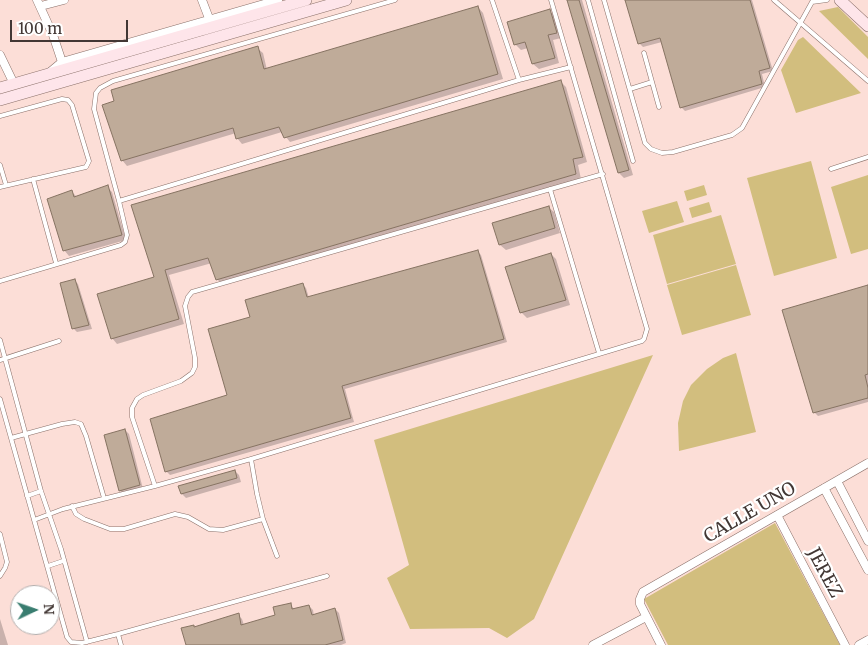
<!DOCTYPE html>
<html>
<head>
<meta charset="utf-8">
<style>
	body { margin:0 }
	#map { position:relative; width:868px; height:645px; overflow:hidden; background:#fcded7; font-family:Merriweather,serif }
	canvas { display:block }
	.north { position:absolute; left:10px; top:585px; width:50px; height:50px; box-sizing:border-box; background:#fff; border:1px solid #b3afae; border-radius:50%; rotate:87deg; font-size:14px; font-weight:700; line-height:20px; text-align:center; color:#423734 }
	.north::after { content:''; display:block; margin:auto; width:18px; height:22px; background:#397d70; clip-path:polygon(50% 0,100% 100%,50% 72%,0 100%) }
	.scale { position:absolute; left:10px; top:20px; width:118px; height:22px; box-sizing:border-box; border:2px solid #423734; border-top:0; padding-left:6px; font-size:15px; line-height:18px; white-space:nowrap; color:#423734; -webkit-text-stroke:4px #fff; paint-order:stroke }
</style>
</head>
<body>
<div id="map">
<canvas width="868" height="645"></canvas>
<div class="north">N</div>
<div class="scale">100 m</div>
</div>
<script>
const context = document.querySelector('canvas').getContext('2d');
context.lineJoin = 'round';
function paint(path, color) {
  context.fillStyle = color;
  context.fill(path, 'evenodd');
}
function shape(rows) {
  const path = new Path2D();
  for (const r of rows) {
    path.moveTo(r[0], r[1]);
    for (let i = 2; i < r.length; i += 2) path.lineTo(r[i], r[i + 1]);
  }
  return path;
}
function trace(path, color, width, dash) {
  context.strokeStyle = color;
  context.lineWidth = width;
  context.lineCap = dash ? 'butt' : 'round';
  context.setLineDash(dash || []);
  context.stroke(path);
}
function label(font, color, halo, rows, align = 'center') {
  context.font = font + ' Merriweather,serif';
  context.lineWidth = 4.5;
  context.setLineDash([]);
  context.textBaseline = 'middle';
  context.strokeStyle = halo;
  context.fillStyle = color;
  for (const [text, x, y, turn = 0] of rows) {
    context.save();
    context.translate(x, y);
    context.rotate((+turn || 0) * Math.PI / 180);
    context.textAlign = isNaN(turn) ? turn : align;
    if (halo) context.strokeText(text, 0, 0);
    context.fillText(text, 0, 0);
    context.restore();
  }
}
const green = shape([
	[838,7,868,37,868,59,819,11],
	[803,37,861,93,796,113,781,70,798,40],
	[811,161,837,258,774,276,747,178],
	[868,175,868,249,851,254,831,187],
	[704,185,707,195,687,201,684,191],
	[677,201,684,222,649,233,642,211],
	[709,202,712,212,692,218,689,208],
	[721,215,736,264,667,284,653,235],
	[736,265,751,315,682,335,667,285],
	[736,353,756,432,679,451,678,423,683,401,691,385,707,369,723,358],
	[653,355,534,619,507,638,489,628,410,629,387,578,409,565,374,440],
	[775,523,840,645,668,645,644,599]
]);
const shadow = shape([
	[568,0,582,0,633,175,624,178,619,173],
	[627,0,752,0,773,71,762,74,765,87,685,111,681,107,662,42,643,47,639,43],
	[478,7,483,13,503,79,290,142,282,132,242,144,237,138,236,133,127,166,122,160,257,48,263,53,267,70],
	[549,11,555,16,561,38,553,40,559,63,539,69,533,64,528,48,521,50,515,44],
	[561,82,566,87,587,162,578,165,581,179,222,284,217,279,212,263,169,275,184,324,117,344,112,338,156,278,133,206],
	[107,187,112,192,126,240,69,256,64,250,72,192,77,197],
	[548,207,554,212,560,233,506,250,500,245,494,223],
	[477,251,481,255,507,342,345,389,354,422,170,475,166,471,228,396,303,285,306,288,309,298],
	[551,254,556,259,570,305,527,318,521,312],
	[74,280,78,284,92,329,77,332,74,329,61,284],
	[868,286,868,402,818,416,814,412],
	[125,430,129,434,143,489,124,494,120,491],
	[235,471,239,475,241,482,186,498,182,494,180,487],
	[290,604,295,610,309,606,313,610,314,616,335,609,339,613,346,643,341,645,188,645,194,628,238,615,242,619,244,625,276,616],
	[0,619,8,645,0,645]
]);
const building = shape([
	[567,0,579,0,629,170,618,173,567,0],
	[625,0,750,0,770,68,759,71,762,84,680,108,660,38,638,44,625,0],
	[478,6,498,74,284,138,279,127,236,139,233,128,121,161,102,105,114,101,111,90,258,46,264,69,478,6],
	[550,9,557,33,548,35,555,58,532,64,525,42,514,45,507,22,550,9],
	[561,80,583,157,573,159,576,174,216,280,208,258,165,270,179,319,111,339,97,294,154,277,131,205,561,80],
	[108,185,122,235,63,251,47,199,72,190,74,197,108,185],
	[549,206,555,228,499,245,492,223,549,206],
	[478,250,504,339,342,386,351,418,165,472,150,419,227,395,208,329,250,317,245,300,303,283,307,297,478,250],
	[551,253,566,300,520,313,505,267,551,253],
	[75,279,89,325,72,329,60,283,75,279],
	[868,285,868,374,865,375,868,388,868,398,813,413,782,310,868,285],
	[125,429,140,485,119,491,104,435,125,429],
	[235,470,237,478,181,494,178,486,235,470],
	[291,603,292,609,309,605,312,615,335,608,343,640,325,645,186,645,181,628,194,625,194,627,239,613,241,625,275,615,273,607,291,603]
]);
const lane = shape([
	[588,0,633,161],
	[604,0,645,143,651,149,662,153,673,152,732,135,742,128,812,2],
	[774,0,868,81],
	[812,2,827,0],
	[644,53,659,107],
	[519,80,571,67],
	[630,89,652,82],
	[0,116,62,99,68,100,72,105,89,161,86,167,0,187],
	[0,165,6,185],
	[831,169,868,157],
	[33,179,56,263],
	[550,189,599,353],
	[119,201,94,109,96,93,100,88,113,81,395,0],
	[0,281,121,245,125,242,127,235,119,201,519,80,492,0],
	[0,340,41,491,61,549,87,642],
	[0,360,59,341],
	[0,399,67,637,71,642,82,643,118,634,327,576],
	[11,438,62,424,75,422,81,424,86,436,104,498],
	[155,486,132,417,132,408,137,399,143,395,181,381,192,373,195,367,195,358,185,306,188,297,192,292,603,174],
	[27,496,41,491],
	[72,506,76,514,84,519,110,529,124,529,175,514,188,517,209,529,223,530,263,519,257,494,251,459],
	[263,519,277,556],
	[34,520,63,509,155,486,251,459,642,341,644,339,647,329,551,0],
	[0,534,7,562,5,568,0,576],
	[48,566,63,561],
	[118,634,121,645]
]);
const street = shape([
	[37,0,53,35,63,65],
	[202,0,210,21],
	[41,6,64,0],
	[0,55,14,84],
	[50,72,62,62,278,0],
	[837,481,868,541],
	[824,488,868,570],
	[777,515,845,645],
	[593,645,646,617],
	[661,645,640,604,640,599,643,592,868,463],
	[859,645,868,640]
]);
const secondary = shape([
	[840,0,868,26],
	[0,88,306,0],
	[0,100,346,0]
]);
const streetNames = [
	["CALLE UNO",750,513,-30],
	["JEREZ",824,573,62]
];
paint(green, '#d2be7e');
paint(shadow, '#0003');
paint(building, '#bfab99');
trace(building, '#867362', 1);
trace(lane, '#8b716a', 5);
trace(street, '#8b716a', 9);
trace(secondary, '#8b716a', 12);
trace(lane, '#fff', 4);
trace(street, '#fff', 8);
trace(secondary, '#fee5ea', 11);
label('18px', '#423734', '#fff', streetNames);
</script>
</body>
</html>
